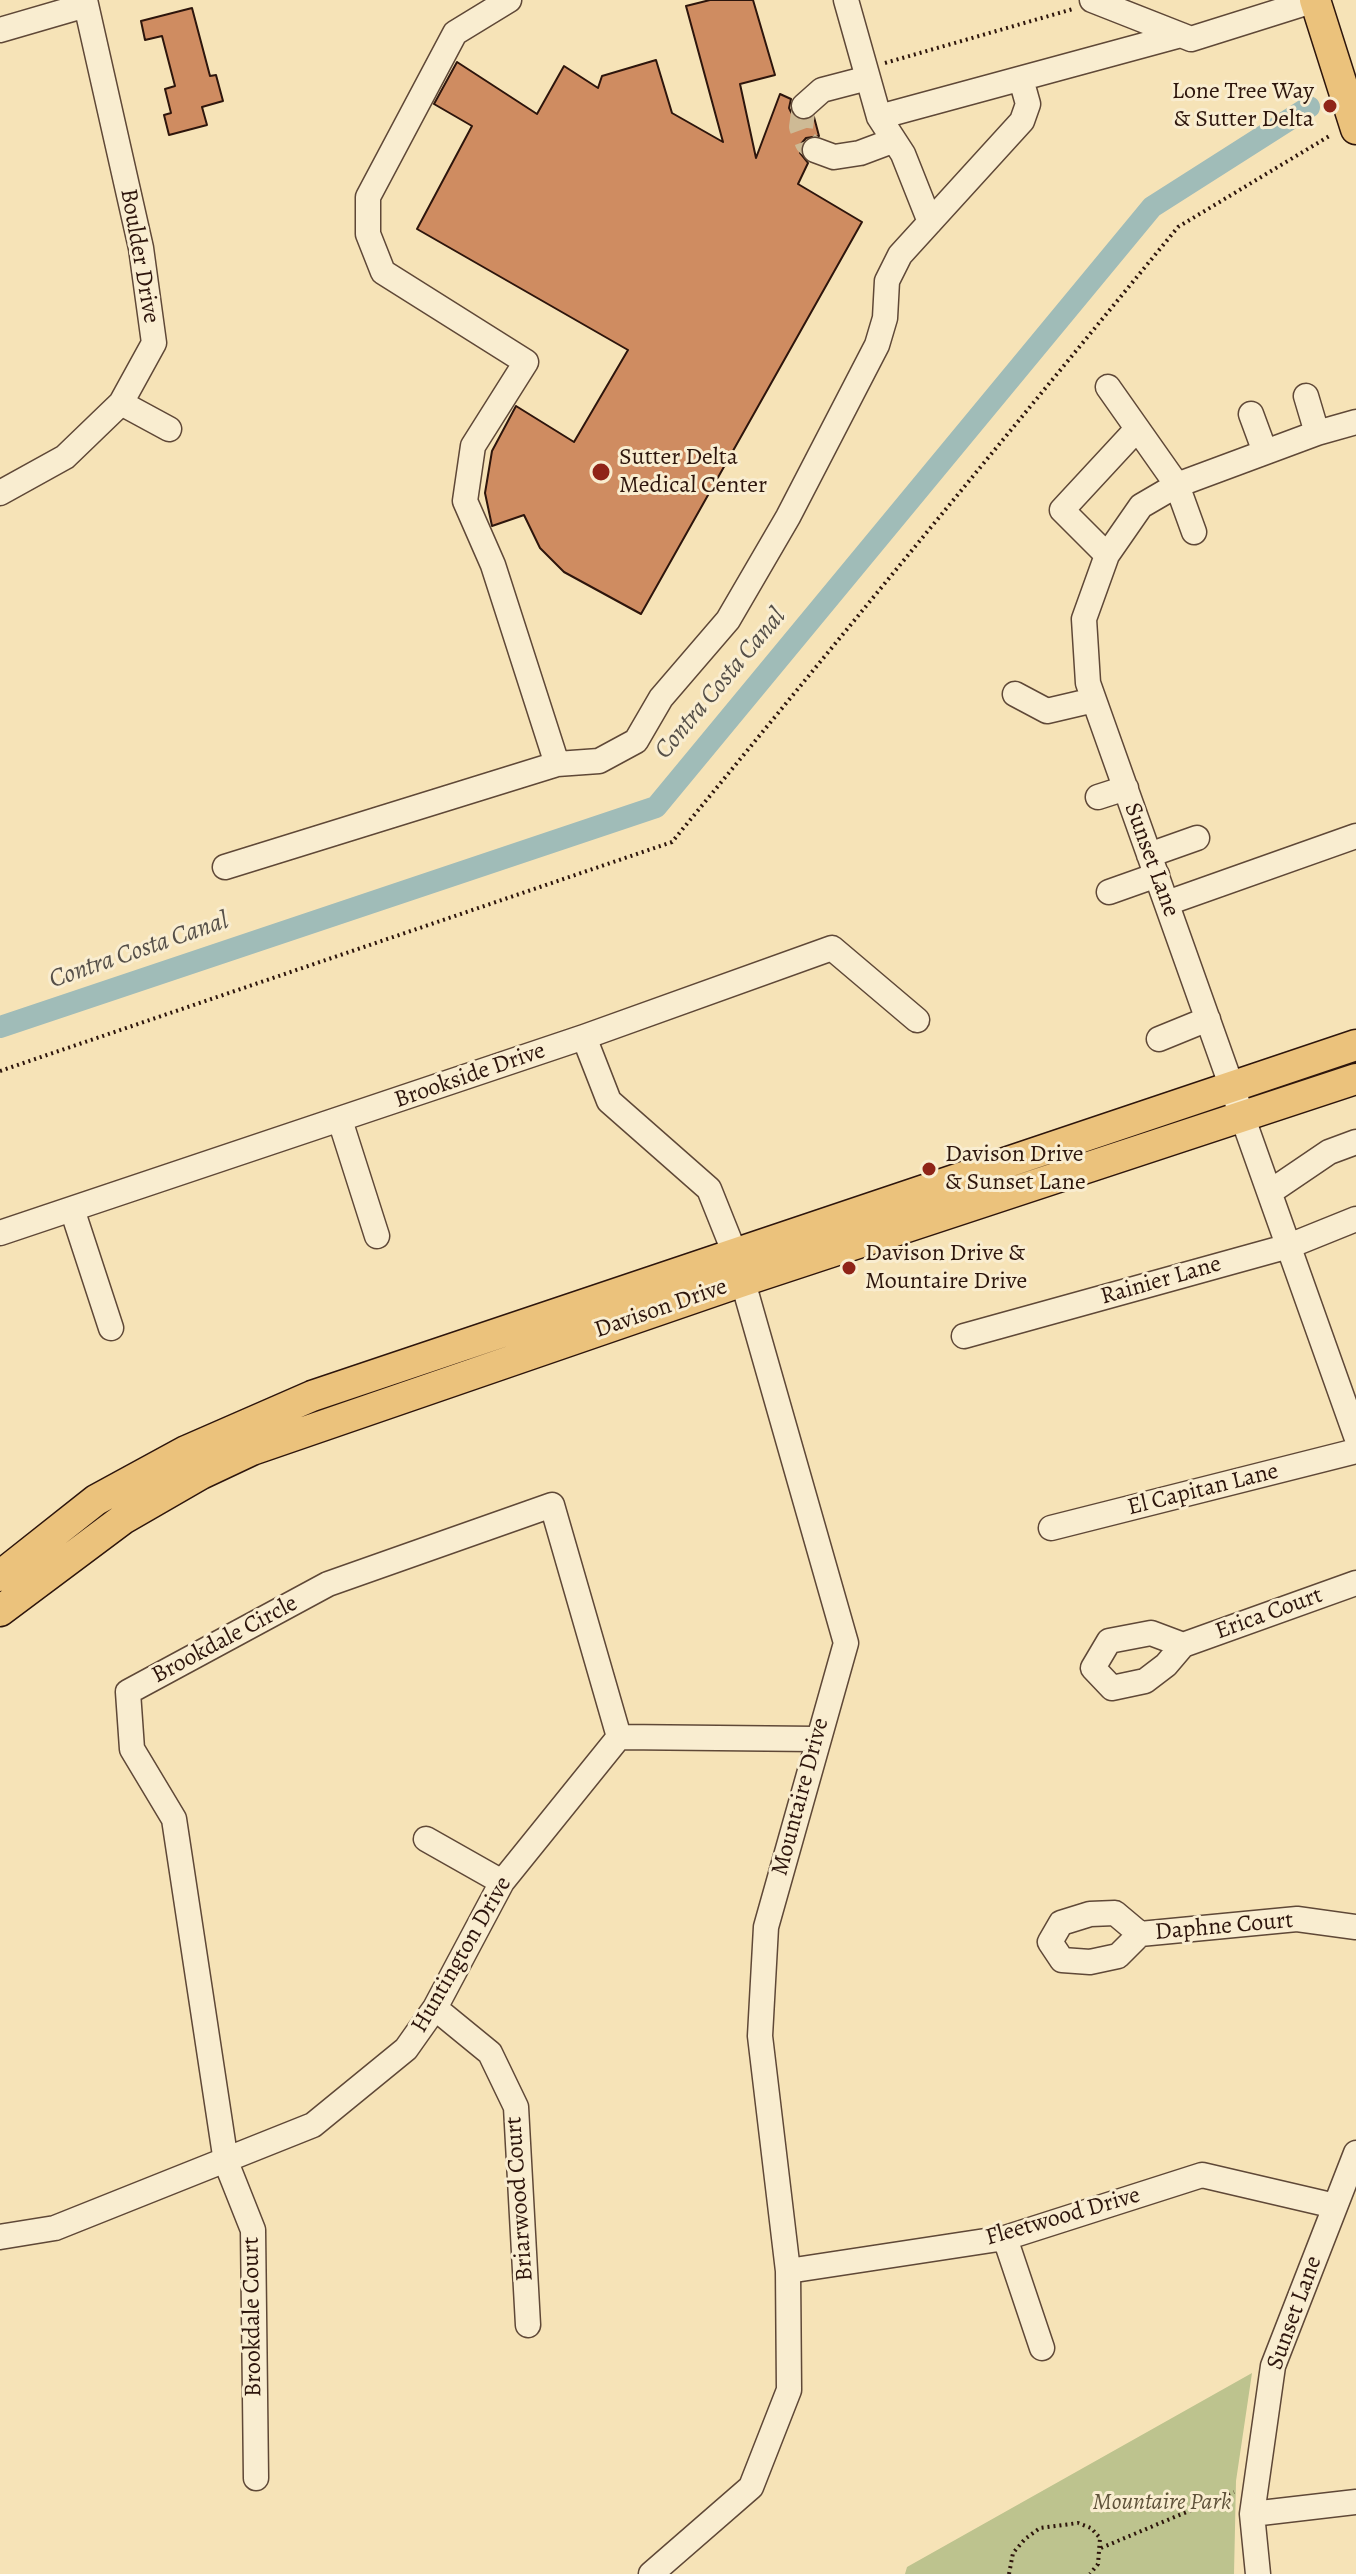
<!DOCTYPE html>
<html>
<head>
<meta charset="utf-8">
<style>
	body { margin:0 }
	canvas { display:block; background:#f6e3b7 }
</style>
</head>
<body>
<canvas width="1356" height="2574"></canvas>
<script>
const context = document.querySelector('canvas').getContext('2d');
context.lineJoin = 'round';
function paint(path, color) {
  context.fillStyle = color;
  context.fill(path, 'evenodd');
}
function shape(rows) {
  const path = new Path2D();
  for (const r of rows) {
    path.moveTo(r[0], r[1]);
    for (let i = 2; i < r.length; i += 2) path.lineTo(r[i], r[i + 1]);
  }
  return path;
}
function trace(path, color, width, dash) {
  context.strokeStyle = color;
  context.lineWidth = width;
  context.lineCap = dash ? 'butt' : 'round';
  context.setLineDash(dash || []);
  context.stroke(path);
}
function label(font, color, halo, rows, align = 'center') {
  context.font = font + ' Alegreya,serif';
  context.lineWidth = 6;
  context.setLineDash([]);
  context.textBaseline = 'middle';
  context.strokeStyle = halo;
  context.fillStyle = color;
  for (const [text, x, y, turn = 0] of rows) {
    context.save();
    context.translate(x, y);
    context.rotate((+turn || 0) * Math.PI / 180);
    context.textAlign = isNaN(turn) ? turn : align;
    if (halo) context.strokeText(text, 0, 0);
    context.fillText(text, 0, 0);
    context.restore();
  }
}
const green = shape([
	[1252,2373,1236,2481,1234,2574,905,2574,907,2567]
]);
const canal = shape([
	[0,1027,656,807,1152,207,1309,107]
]);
const building = shape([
	[710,0,753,0,775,75,740,84,756,158,780,94,791,99,789,108,793,116,806,121,814,117,819,136,806,138,801,144,800,153,808,163,798,184,862,222,641,614,564,572,540,548,524,515,492,526,485,493,492,451,516,406,574,442,628,350,417,229,472,126,434,104,457,62,537,114,564,66,598,88,602,76,656,60,672,113,723,142,686,6,710,0],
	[192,8,210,76,216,75,223,101,202,107,207,125,169,135,164,115,171,113,165,89,175,86,162,36,145,40,141,21,192,8]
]);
const minorTunnel = shape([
	[804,106,801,127,807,143,815,150]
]);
const path = shape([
	[885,63,1073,9],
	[0,1071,672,842,1178,227,1331,135],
	[1101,2548,1234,2492],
	[1009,2574,1013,2553,1025,2539,1040,2528,1078,2523,1091,2528,1100,2538,1098,2564,1090,2574]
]);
const minor = shape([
	[509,0,455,33,368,197,368,234,383,272,526,362,473,446,465,501,493,565,557,764],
	[846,0,879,117,1181,35,1191,39,1315,0],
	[1092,0,1181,35],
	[0,30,86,5],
	[804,106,822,90,868,78],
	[879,117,903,154,930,222],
	[815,150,834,157,860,153,892,141],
	[1108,387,1177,485,1194,532],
	[1306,396,1317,433],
	[121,403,169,429],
	[1251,414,1265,452],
	[1356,422,1317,433,1177,485,1141,506,1107,555,1084,619,1088,683,1356,1436],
	[0,493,65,457,121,403,154,343,141,248,85,0],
	[1107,555,1062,510,1137,429],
	[1015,694,1047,711,1094,700],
	[1098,797,1126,788],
	[1149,855,1197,838],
	[225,867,557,764,599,761,636,741,661,698,728,620,788,517,877,345,885,318,887,281,900,255,1022,121,1028,104,1021,79],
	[1109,892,1157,875],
	[1167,903,1356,836],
	[584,1037,609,1101,709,1189,735,1254,846,1643,766,1927,760,2036,788,2271,789,2390,751,2487,651,2574],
	[1159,1039,1208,1019],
	[340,1120,377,1236],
	[1270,1192,1329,1152,1356,1142],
	[72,1209,111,1328],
	[0,1233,584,1037,832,948,917,1020],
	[964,1336,1289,1246,1356,1219],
	[1051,1528,1356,1451],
	[1183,1645,1151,1633,1109,1641,1093,1668,1112,1688,1145,1681,1166,1665,1183,1645,1356,1583],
	[426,1839,502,1882],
	[1140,1934,1115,1913,1090,1914,1061,1923,1050,1942,1062,1960,1090,1962,1118,1956,1140,1934,1297,1919,1356,1927],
	[435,2008,490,2053,516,2107,528,2325],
	[0,2237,55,2228,313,2125,406,2049,435,2008,502,1882,619,1737,816,1739],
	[1005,2238,1042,2348],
	[788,2271,1005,2238,1202,2175,1335,2206],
	[256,2478,253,2230,226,2162,174,1819,132,1749,128,1692,328,1584,552,1505,619,1737],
	[1252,2514,1356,2502],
	[1258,2574,1252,2514,1273,2366,1356,2153]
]);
const major = shape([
	[1315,0,1356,129],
	[0,1576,96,1500,186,1451,312,1396,1356,1045],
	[0,1611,123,1519,201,1474,252,1450,743,1281,1356,1079]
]);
const markers = [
	[1330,106,8,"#8f2418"],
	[601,472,10,"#8f2418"],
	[929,1169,8,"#8f2418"],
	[849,1268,8,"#8f2418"]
];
const poiNames = [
	["Lone Tree Way",1314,92,"right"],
	["& Sutter Delta",1314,120,"right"],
	["Sutter Delta",619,458],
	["Medical Center",619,486],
	["Davison Drive",945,1155],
	["& Sunset Lane",945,1183],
	["Davison Drive &",865,1254],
	["Mountaire Drive",865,1282]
];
const streetNames = [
	["Boulder Drive",139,256,80],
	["Sunset Lane",1151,860,70],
	["Brookside Drive",470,1076,-19],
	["Rainier Lane",1161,1281,-16],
	["Davison Drive",661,1309,-19],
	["El Capitan Lane",1203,1490,-14],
	["Erica Court",1269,1614,-20],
	["Brookdale Circle",225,1640,-28],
	["Mountaire Drive",801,1797,-75],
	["Daphne Court",1224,1927,-5],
	["Huntington Drive",462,1955,-60],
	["Briarwood Court",520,2199,-94],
	["Fleetwood Drive",1063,2217,-16],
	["Sunset Lane",1295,2313,-70],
	["Brookdale Court",253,2317,-91]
];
const parkNames = [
	["Mountaire Park",1162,2503]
];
const waterNames = [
	["Contra Costa Canal",721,684,-50],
	["Contra Costa Canal",139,951,-19]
];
paint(green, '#bdc38e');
trace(canal, '#a0bcb8', 22);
paint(building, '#cf8c61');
trace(building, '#2d150c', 2);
trace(minorTunnel, '#ceba95', 24, [24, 12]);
trace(minor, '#5f4837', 27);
trace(major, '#2d150c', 33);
trace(path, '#2d150c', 4, [2, 4]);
trace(minor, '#f9edd0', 24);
trace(major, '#ebc27c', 30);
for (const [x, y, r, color] of markers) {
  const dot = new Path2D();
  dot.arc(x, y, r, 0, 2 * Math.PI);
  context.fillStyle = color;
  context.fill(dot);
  trace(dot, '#f9edd0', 3);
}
label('24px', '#2d150c', '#f9edd0', poiNames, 'left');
label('24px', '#2d150c', '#f9edd0', streetNames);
label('italic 24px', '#5f523a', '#f9edd0', parkNames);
label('italic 26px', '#554f48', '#f9edd0', waterNames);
</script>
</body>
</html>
